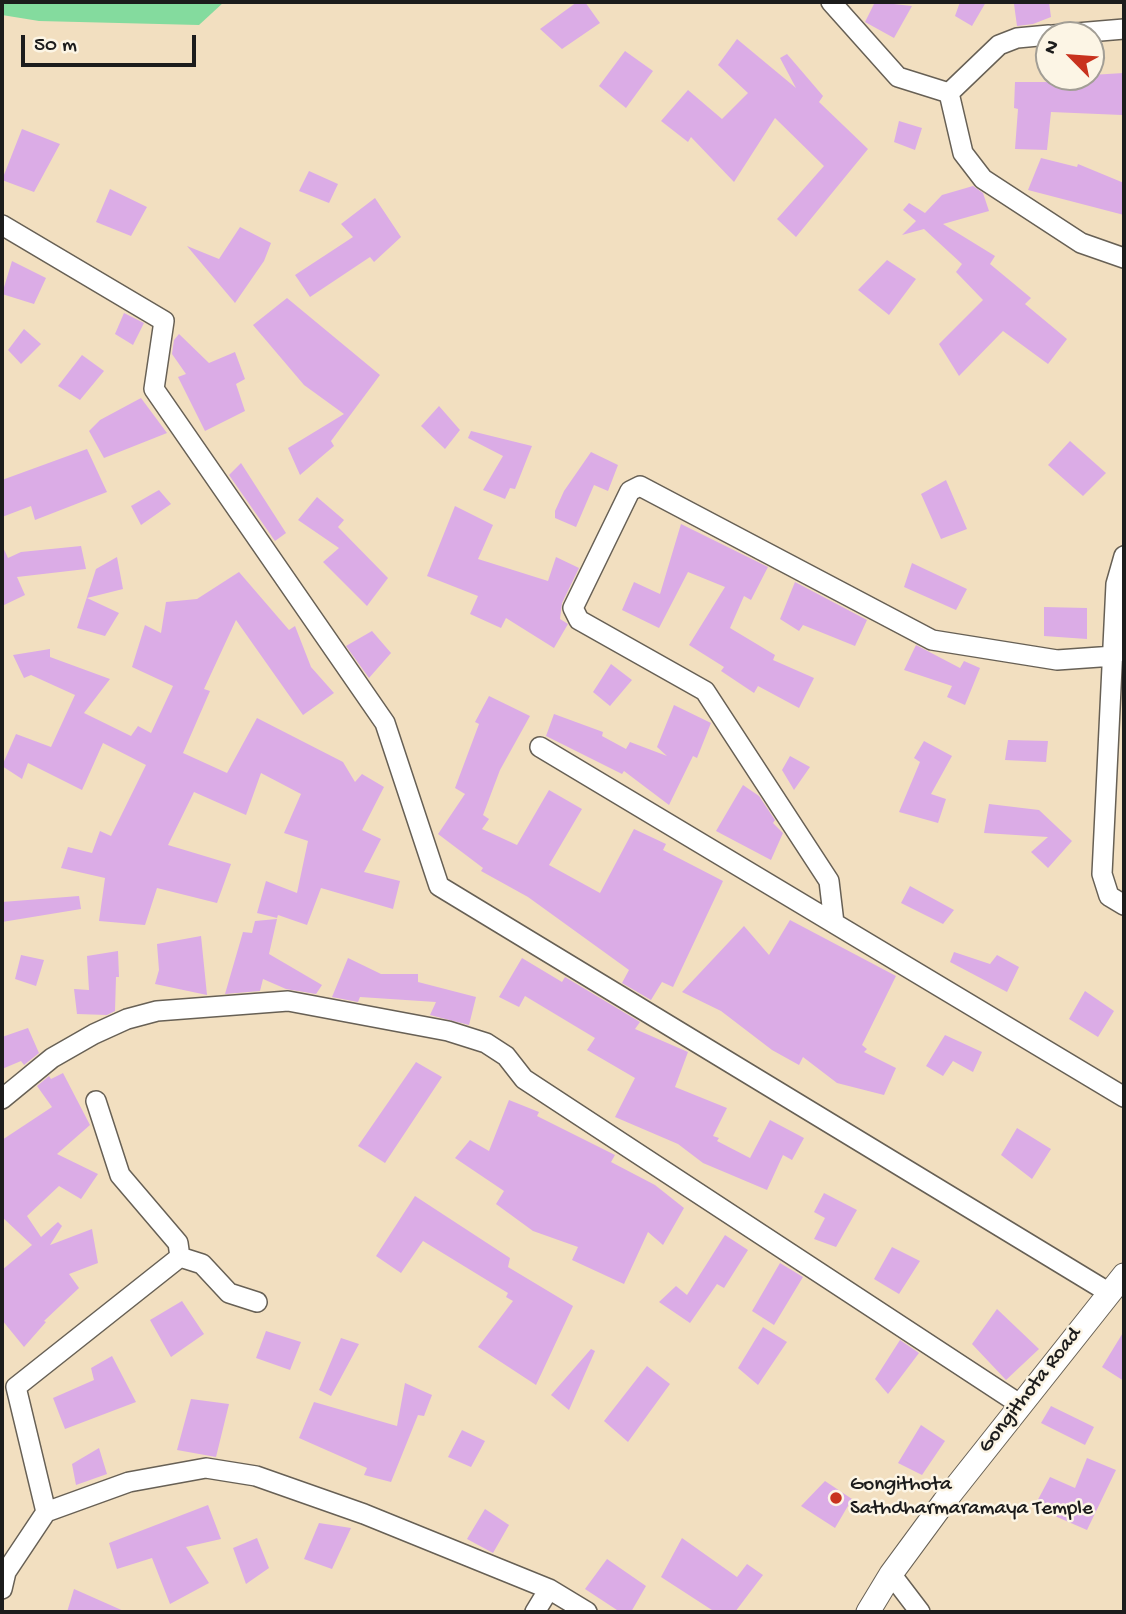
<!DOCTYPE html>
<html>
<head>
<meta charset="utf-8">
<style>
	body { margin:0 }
	#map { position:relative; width:1126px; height:1614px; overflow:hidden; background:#f2dfc0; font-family:"Gochi Hand",sans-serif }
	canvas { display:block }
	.frame { position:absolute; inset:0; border:4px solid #1c1c1c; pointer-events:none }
	.north { position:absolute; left:1035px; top:21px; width:70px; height:70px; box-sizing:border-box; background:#fcf5e5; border:2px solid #a29e95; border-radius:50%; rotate:295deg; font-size:19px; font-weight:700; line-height:28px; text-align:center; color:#1c1c1c }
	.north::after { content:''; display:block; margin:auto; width:24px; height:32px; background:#c8321e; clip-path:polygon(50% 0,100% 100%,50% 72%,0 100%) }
	.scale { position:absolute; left:21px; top:35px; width:175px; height:32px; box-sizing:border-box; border:4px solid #1c1c1c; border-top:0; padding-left:9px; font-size:21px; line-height:24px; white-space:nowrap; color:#1c1c1c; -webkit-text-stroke:5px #fcf5e5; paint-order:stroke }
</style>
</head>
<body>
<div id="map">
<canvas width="1126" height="1614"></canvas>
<div class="frame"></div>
<div class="north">N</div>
<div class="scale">50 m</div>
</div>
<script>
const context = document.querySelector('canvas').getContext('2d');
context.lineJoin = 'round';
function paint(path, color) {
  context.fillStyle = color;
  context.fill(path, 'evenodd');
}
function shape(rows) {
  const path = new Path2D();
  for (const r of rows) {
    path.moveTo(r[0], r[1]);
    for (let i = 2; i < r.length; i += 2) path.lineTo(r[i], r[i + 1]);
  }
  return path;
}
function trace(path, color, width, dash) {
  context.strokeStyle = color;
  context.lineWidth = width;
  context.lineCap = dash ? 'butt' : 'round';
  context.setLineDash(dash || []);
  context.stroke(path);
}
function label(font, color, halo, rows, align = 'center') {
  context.font = font + ' "Gochi Hand",sans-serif';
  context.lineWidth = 5;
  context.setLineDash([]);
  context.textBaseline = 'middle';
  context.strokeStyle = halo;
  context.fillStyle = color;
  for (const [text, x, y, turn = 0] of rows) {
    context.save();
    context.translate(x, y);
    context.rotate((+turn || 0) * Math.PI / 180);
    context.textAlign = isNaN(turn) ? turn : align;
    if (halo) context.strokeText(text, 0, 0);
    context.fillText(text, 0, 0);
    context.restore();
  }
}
const green = shape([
	[2,2,224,2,199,25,39,21,2,15]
]);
const building = shape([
	[577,2,585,2,600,23,562,49,540,29],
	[875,2,912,6,894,38,865,22],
	[960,2,986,2,972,26,955,16],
	[1023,2,1049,2,1051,17,1033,24,1017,26,1014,4],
	[737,39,796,88,780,58,787,54,823,96,819,102,868,149,796,237,777,219,824,166,775,118,734,182,691,137,688,142,661,121,688,90,722,119,748,93,718,65],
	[625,51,653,71,626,108,599,86],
	[1124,73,1122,115,1051,112,1047,150,1015,149,1018,109,1014,108,1015,82,1058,82,1058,77],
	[899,121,922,128,915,150,894,142],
	[22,129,60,144,34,192,2,180],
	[1041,158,1077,167,1078,164,1124,183,1124,215,1028,190],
	[309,171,338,184,329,203,299,191],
	[973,186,983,193,989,211,943,224,995,256,990,264,1031,298,1025,304,1067,339,1048,364,1003,331,959,376,939,344,983,300,956,272,962,264,924,229,902,235,916,221,903,210,909,203,925,213,942,195],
	[110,189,147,207,131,236,96,222],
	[375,198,401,237,374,262,370,257,310,297,295,275,353,237,341,224],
	[240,227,271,243,264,261,235,303,187,246,219,259],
	[887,260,916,279,889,315,858,290],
	[12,261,46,278,34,304,2,294],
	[287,298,380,375,331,441,334,446,300,475,288,448,344,414,304,385,253,325],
	[124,313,144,323,133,345,115,334],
	[24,329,41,344,21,364,8,350],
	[179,334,209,363,235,352,245,379,236,384,245,411,205,431,178,377,186,374,172,354,174,340],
	[82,355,104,371,80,400,58,386],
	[141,398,167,433,104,458,89,431,100,420],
	[439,406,460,430,445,449,421,426],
	[471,431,532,446,515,489,510,488,505,499,483,490,503,456,468,438],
	[1070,441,1106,473,1083,496,1048,465],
	[87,449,107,492,35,520,31,506,2,517,2,480],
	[591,452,618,465,608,491,594,485,576,527,555,518,555,511,564,491],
	[241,463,286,533,275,541,229,475],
	[946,480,967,529,941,539,921,494],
	[159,490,171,504,141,525,131,506],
	[317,497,344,520,338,527,388,578,367,606,323,562,339,548,298,520],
	[455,506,493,525,478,559,548,581,556,557,579,568,562,603,560,619,568,624,554,648,506,618,501,628,470,614,478,596,427,576],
	[681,524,768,567,751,600,744,596,730,628,775,655,773,660,814,678,799,708,758,686,754,693,721,671,724,667,689,645,725,587,688,572,659,628,622,610,634,582,660,594],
	[2,545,8,558,21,552,81,546,86,569,17,577,25,595,2,606],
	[117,557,123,589,87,598,119,613,105,636,77,628,96,569],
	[912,563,967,589,956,610,904,587],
	[239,572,289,630,295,626,311,667,334,693,303,715,236,620,204,689,210,691,183,753,227,773,257,718,343,762,355,782,362,774,384,787,362,830,381,839,364,872,400,881,393,909,321,888,307,925,278,915,277,918,257,913,266,881,297,893,308,841,284,833,301,794,261,773,246,815,194,792,168,845,231,864,217,903,157,888,145,925,99,921,105,878,61,868,68,847,92,853,100,831,111,836,146,765,103,743,82,790,28,763,22,779,2,766,16,734,51,747,75,695,31,675,24,678,13,655,50,649,50,657,110,679,84,713,131,736,138,726,151,733,173,686,132,667,145,625,161,633,166,602,197,599],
	[795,582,867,620,855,646,803,625,799,631,780,619],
	[1044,607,1087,608,1087,639,1044,636],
	[372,631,391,653,369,678,346,646],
	[916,645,960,668,964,661,980,668,965,705,947,697,952,686,904,670],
	[611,664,632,680,610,706,593,692],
	[489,696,530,716,500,770,483,815,489,819,482,829,517,845,549,790,582,809,549,865,600,893,634,829,666,844,663,850,723,881,673,987,662,982,651,1000,622,983,629,970,528,897,481,871,483,868,438,834,465,794,455,788,479,724,475,722],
	[674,705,711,723,697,758,693,756,669,805,624,771,622,774,546,736,554,714,603,732,602,736,626,749,630,742,667,756,657,747],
	[1008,740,1048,741,1046,762,1005,760],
	[924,741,952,756,931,794,946,799,938,823,899,812,920,762,914,758],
	[790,756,810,767,794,790,782,770],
	[743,785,759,796,775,820,773,823,783,833,771,860,716,831],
	[989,804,1039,810,1072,841,1048,868,1031,852,1048,837,984,833],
	[910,886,954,910,943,924,901,903],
	[79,896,81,909,2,922,2,902],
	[277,919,269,954,322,985,316,994,286,989,263,979,260,991,225,994,243,932,252,933,255,921],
	[790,920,896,976,862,1045,867,1049,864,1052,896,1068,884,1095,837,1083,803,1057,799,1065,772,1050,721,1011,682,992,744,926,769,955],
	[201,936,207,995,155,984,159,970,157,944],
	[118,951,119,977,116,977,115,1011,107,1015,77,1014,74,989,89,990,87,956],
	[954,952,990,964,997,955,1019,967,1007,992,950,962],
	[21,955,44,960,36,986,15,979],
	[348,958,381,974,418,974,418,982,476,997,469,1025,430,1015,436,1002,360,997,358,1002,332,997],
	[522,958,562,982,565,977,640,1022,635,1029,688,1052,675,1087,727,1108,713,1136,719,1138,717,1141,750,1158,770,1120,804,1138,792,1160,783,1155,767,1190,703,1163,678,1144,615,1117,635,1078,587,1050,595,1038,525,996,519,1007,499,997],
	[1085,991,1114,1011,1098,1037,1069,1019],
	[28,1028,39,1053,24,1065,21,1061,2,1069,2,1037],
	[945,1035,982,1052,973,1072,953,1061,943,1076,926,1066],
	[416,1062,442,1077,385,1163,358,1146],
	[63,1073,90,1125,57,1154,98,1174,81,1199,59,1186,27,1216,41,1237,58,1222,62,1226,50,1245,92,1229,98,1263,69,1274,79,1288,44,1321,46,1322,24,1347,2,1320,2,1270,32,1245,2,1217,2,1140,52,1107,37,1086,49,1076,51,1079],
	[509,1100,539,1112,537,1116,615,1155,611,1162,655,1185,684,1208,663,1245,648,1232,624,1284,572,1260,578,1247,533,1231,496,1204,504,1191,455,1158,470,1140,489,1151],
	[1017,1128,1051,1149,1032,1179,1001,1155],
	[824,1193,857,1210,836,1247,814,1239,825,1218,814,1212],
	[415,1196,510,1258,508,1267,573,1306,536,1385,478,1347,513,1301,506,1297,508,1293,423,1241,401,1273,376,1256],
	[725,1235,748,1250,724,1288,717,1284,690,1323,659,1302,676,1286,687,1295],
	[892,1247,920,1261,899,1294,874,1279],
	[780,1263,803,1277,774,1325,752,1311],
	[182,1301,204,1334,171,1357,150,1320],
	[997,1309,1039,1349,1006,1380,972,1344],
	[763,1327,787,1342,758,1385,738,1368],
	[266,1331,301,1342,290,1370,256,1358],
	[1124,1331,1124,1381,1102,1367],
	[341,1338,359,1344,331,1396,319,1390],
	[900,1340,919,1353,888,1394,875,1379],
	[591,1349,595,1351,569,1410,551,1395],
	[112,1356,136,1402,65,1429,53,1398,94,1380,91,1368],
	[647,1366,670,1384,628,1442,604,1421],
	[405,1383,432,1395,424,1416,418,1415,391,1482,364,1475,367,1468,299,1438,314,1402,397,1426],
	[191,1399,229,1404,216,1457,177,1450],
	[1051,1406,1094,1427,1085,1445,1041,1423],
	[921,1425,945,1441,922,1475,898,1463],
	[462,1430,485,1441,471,1467,448,1457],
	[99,1448,107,1474,76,1485,72,1464],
	[1087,1458,1116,1470,1087,1530,1034,1507,1050,1477,1075,1488],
	[825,1481,852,1499,835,1528,801,1506],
	[208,1505,221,1539,186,1547,209,1583,170,1604,152,1558,117,1569,109,1543],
	[485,1509,509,1525,493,1553,467,1539],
	[319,1523,351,1528,332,1569,304,1559],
	[257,1538,269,1568,246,1584,233,1548],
	[682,1538,737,1577,747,1564,763,1575,735,1612,715,1612,661,1577],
	[607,1559,646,1586,631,1612,620,1612,585,1589],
	[74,1589,126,1612,67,1612]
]);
const minor = shape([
	[831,2,898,77,949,93,999,45,1017,38,1049,35],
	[1053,35,1124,29],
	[949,93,963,153,983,179,1081,243,1124,258],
	[2,225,164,321,154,389,385,723,439,886,1108,1292],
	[1124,556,1116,584,1102,874,1109,896,1124,905],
	[540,747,1124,1097],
	[834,923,829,881,705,691,579,620,573,608,630,491,640,486,932,640,1057,660,1114,656],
	[2,1099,52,1058,94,1034,127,1019,157,1011,288,1001,448,1031,486,1043,506,1056,524,1079,1021,1405],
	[180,1257,202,1264,229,1293,257,1302],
	[46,1512,16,1387,180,1257,178,1243,120,1175,96,1101],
	[891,1574,920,1612],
	[2,1589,6,1572,46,1512,129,1482,206,1468,256,1476,364,1514,549,1589,587,1612],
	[535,1612,549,1589]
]);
const tertiary = shape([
	[868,1612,891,1574,944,1502,1124,1275]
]);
const markers = [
	[836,1498,7,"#c8321e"]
];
const streetNames = [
	["Gongithota Road",1031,1391,-52]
];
const poiNames = [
	["Gongithota",850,1486],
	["Sathdharmaramaya Temple",850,1510]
];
paint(green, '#84db9e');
paint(building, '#dbace6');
trace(minor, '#676055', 22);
trace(tertiary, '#676055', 25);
trace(minor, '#fff', 19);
trace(tertiary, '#fff', 23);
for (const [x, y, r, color] of markers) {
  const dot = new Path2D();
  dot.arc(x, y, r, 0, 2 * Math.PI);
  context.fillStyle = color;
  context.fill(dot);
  trace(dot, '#fcf5e5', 2.5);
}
label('21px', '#1c1c1c', '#fcf5e5', streetNames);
label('21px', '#1c1c1c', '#fcf5e5', poiNames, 'left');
</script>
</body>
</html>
